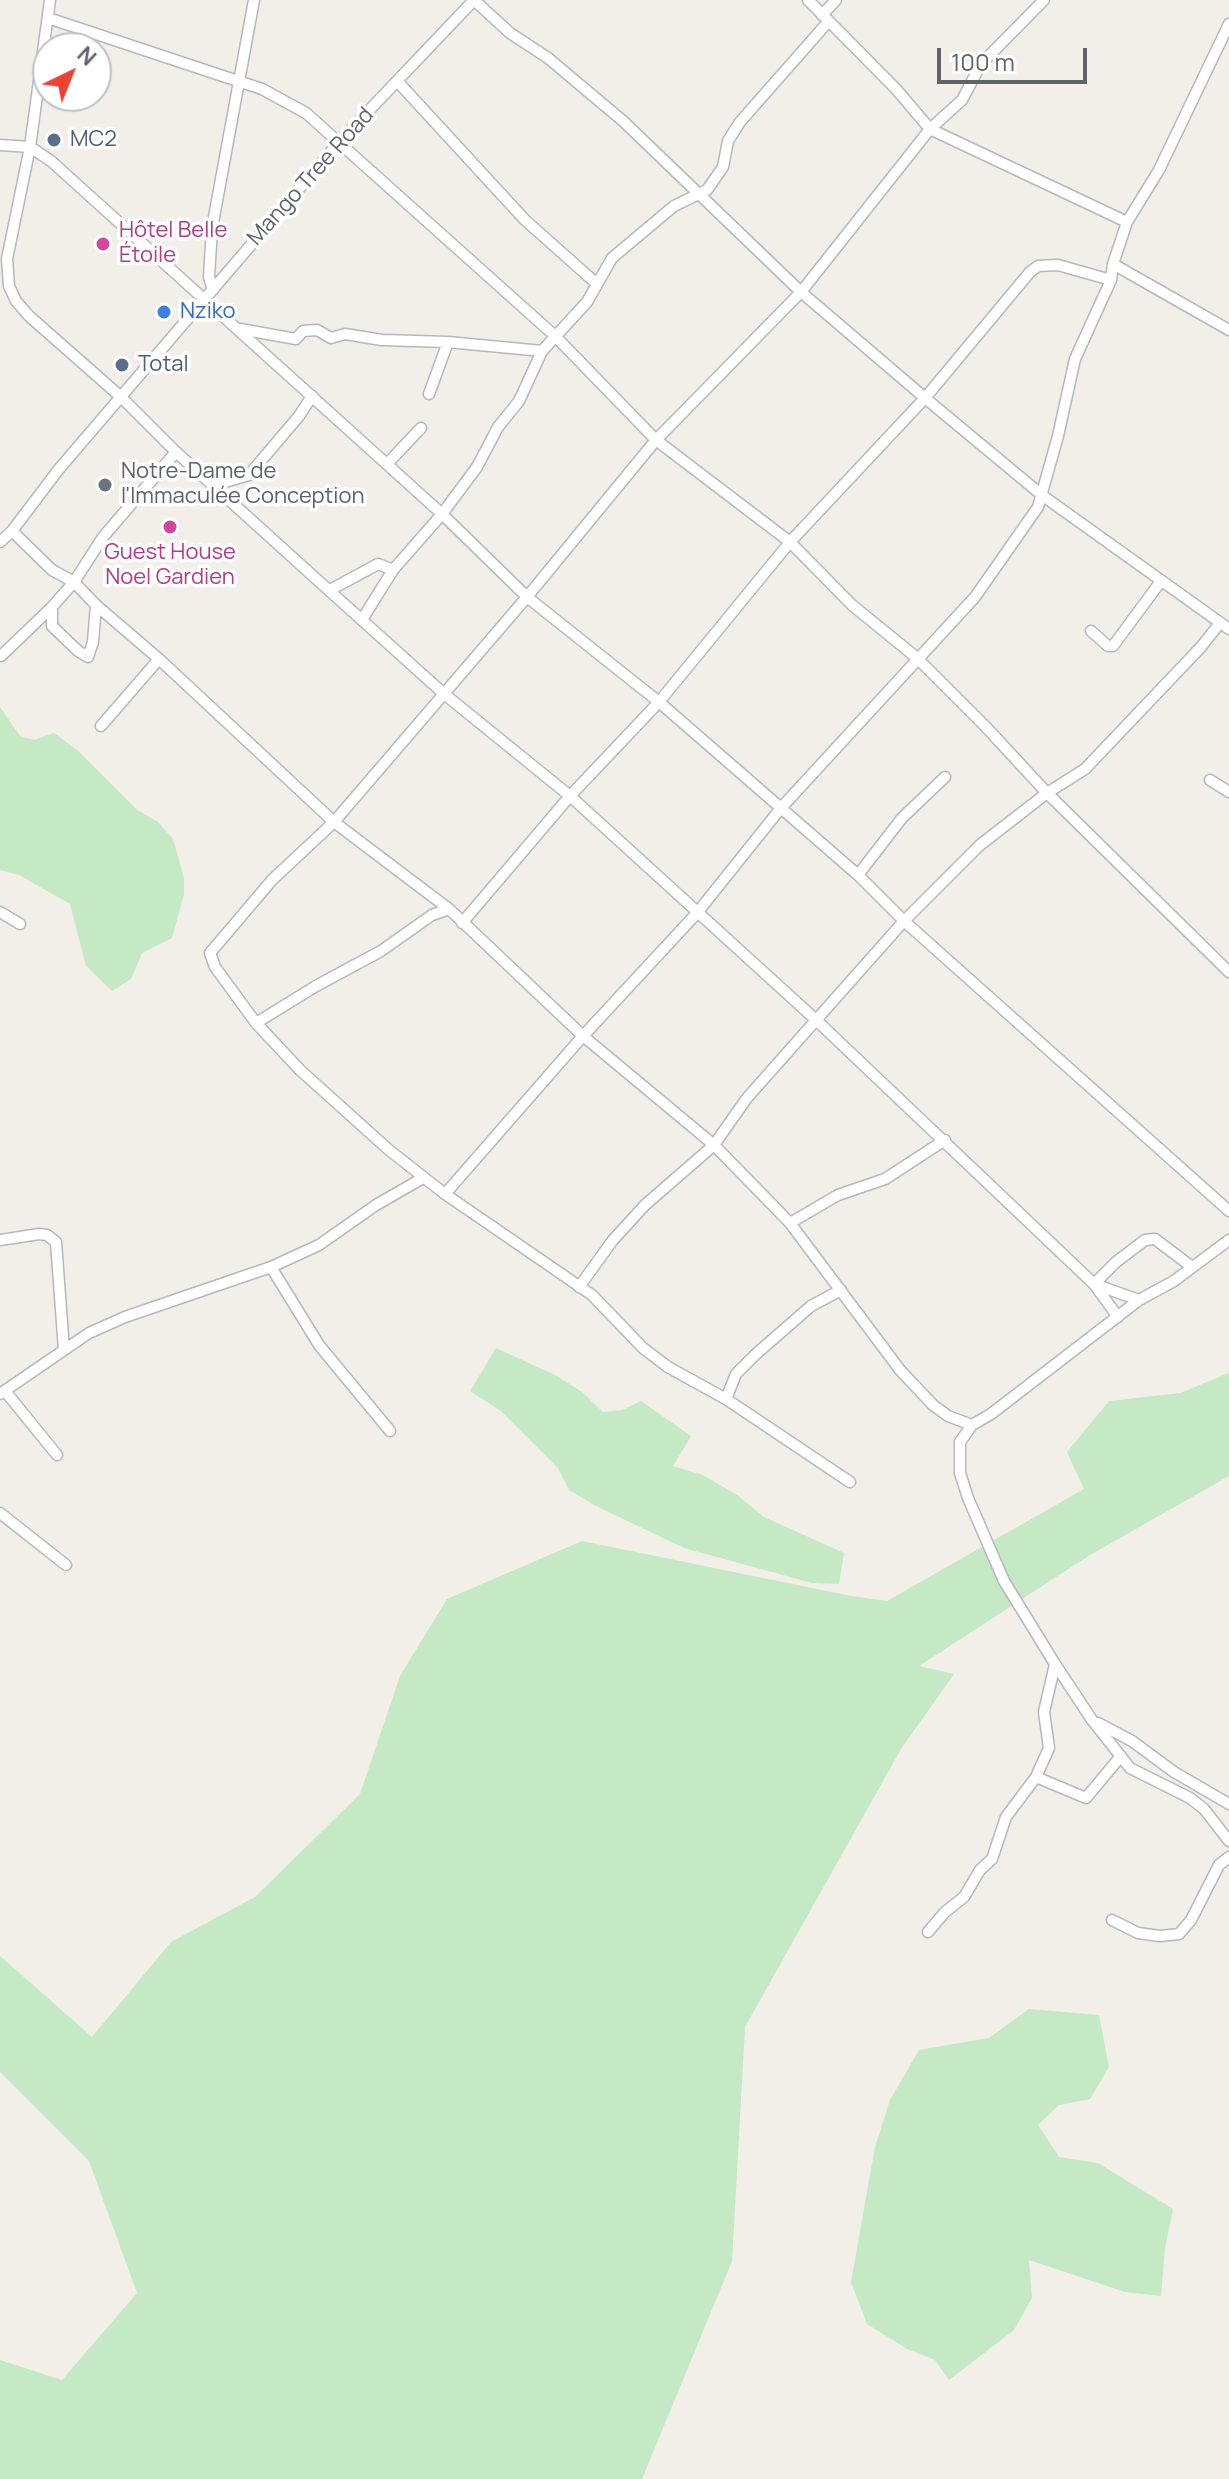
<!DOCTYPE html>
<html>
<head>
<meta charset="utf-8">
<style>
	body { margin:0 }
	#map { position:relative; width:1229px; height:2479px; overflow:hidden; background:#f1efe8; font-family:Manrope,sans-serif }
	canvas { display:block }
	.north { position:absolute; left:32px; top:32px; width:80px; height:80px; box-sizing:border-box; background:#fff; border:2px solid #bfc1c3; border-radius:50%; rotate:43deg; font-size:22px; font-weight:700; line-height:32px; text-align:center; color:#5f6368 }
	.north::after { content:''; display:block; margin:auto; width:28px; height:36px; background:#ea4335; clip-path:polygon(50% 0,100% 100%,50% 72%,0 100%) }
	.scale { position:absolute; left:937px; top:48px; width:150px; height:36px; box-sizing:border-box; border:4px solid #5f6368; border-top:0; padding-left:10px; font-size:24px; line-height:28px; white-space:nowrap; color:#5f6368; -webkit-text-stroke:6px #fff; paint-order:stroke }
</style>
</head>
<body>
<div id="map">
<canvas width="1229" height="2479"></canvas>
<div class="north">N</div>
<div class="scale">100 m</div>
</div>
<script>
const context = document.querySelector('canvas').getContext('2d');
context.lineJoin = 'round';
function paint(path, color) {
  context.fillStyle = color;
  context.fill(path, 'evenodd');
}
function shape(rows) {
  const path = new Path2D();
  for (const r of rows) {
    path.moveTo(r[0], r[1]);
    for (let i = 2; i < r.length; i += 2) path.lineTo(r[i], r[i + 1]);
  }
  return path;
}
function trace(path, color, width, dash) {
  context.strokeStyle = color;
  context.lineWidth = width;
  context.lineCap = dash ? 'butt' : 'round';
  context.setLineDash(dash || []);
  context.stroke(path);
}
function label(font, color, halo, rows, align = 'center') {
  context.font = font + ' Manrope,sans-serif';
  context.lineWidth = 7;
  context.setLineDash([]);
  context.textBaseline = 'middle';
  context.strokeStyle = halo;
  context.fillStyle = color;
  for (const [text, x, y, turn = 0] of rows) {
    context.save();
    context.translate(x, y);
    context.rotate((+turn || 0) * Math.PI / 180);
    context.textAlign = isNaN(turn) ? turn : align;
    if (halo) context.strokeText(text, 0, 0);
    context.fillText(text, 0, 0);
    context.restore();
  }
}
const green = shape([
	[0,707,20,736,34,740,54,733,78,751,137,810,158,822,173,839,184,878,184,894,172,938,142,953,131,979,112,991,86,966,70,904,19,875,0,870],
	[496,1348,557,1376,582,1392,603,1412,622,1410,641,1401,691,1436,673,1466,703,1475,737,1495,764,1517,844,1553,839,1584,812,1583,684,1548,594,1505,569,1490,558,1468,501,1411,470,1391],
	[1229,1373,1229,1476,1090,1555,919,1666,954,1674,901,1749,745,2027,732,2261,642,2479,0,2479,0,2360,62,2380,137,2293,89,2161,0,2072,0,1956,92,2037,171,1942,255,1897,360,1794,400,1676,447,1599,582,1541,851,1596,887,1601,1084,1489,1067,1452,1109,1401,1180,1393],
	[1029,2009,1099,2015,1109,2067,1090,2099,1059,2105,1038,2125,1059,2157,1098,2163,1173,2209,1165,2248,1161,2296,1125,2292,1029,2260,1032,2298,1014,2330,949,2380,935,2360,907,2349,867,2324,851,2282,875,2147,890,2100,919,2050,989,2038]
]);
const minor = shape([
	[50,0,30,147,7,259,9,286,16,301,29,316,121,397,176,452,313,576,443,693,570,796,815,1019,1094,1284,1139,1300],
	[474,0,510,33,548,58,623,121,801,292,925,398,1043,496,1229,629],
	[822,15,836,0],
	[48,18,262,89,306,113,555,336,656,440,790,542,852,605,917,658,985,726,1047,793,1229,972],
	[398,82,525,220,597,284],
	[0,145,30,147,51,161,442,514,527,597,659,702,858,875,904,921,1229,1211],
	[1127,222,1159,170,1229,24],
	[1113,264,1229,330],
	[213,290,209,277,212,228,254,0],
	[240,329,296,339,303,331,317,330,331,338,345,334,382,340,448,342,542,351,587,302,612,258,674,206,707,190,723,167,728,141,740,122,828,22],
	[429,394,448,342],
	[387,464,421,428],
	[207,475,225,482,249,475,299,416,312,396],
	[12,531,52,570,74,582,96,605,159,659,334,822,449,909,583,1036,714,1145,790,1223,900,1370,933,1405,948,1416,972,1425,991,1414,1139,1300,1174,1281,1229,1240],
	[0,542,12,531,59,469,340,141,474,0],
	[330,590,378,564,393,570],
	[52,607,52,626,78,651,88,657,93,642,96,605],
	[363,618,393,570,442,514,477,467,498,427,519,401,542,351],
	[1091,631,1108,646,1113,646,1161,581],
	[1,656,52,607,74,582,103,537,176,452],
	[101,726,159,659],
	[1210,780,1229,792],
	[858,875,902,818,945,777],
	[0,912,20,924],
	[462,923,570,796,659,702,790,542,925,398,1030,272,1038,266,1058,265,1111,280],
	[256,1023,316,986,381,951,432,915,449,909],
	[445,1194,583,1036,697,913,781,808,975,597,1038,507,1058,436,1075,359,1111,280,1113,264,1127,222,930,129,896,89,808,0],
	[790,1223,838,1195,885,1179,945,1140],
	[0,1240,39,1234,47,1235,56,1242,64,1350],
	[271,1267,319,1345,390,1431],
	[579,1287,613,1240,645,1205,714,1145,747,1098,904,921,980,845,1047,793,1085,769,1201,647,1220,623],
	[1118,1317,1094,1284,1116,1262,1145,1240,1155,1239,1192,1267],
	[5,1391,57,1455],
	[0,1394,89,1333,125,1317,271,1267,319,1245,376,1205,423,1178],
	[726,1399,736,1374,756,1354,811,1306,841,1290],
	[972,1425,960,1442,960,1473,968,1498,1004,1581,1055,1664,1092,1720,1130,1768,1190,1798,1204,1809,1229,1841],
	[850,1482,726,1399,668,1367,643,1348,592,1295,445,1194,389,1150,300,1070,256,1023,215,967,210,953,272,880,334,822,527,597,656,440,801,292,930,129,962,100,981,64,1044,0],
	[0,1513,66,1565],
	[1098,1723,1132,1741,1174,1772,1229,1804],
	[1036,1777,1086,1798,1121,1756],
	[1112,1920,1138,1933,1160,1936,1179,1934,1191,1920,1219,1865,1229,1857],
	[928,1932,945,1912,964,1897,980,1870,992,1859,1006,1817,1036,1777,1049,1748,1044,1712,1055,1664]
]);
const markers = [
	[54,140,8,"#5c6f8a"],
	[103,244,8,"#d1479c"],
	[164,312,8,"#3f7fe0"],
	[122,365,8,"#5c6f8a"],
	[105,485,8,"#6b7280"],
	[170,527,8,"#d1479c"]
];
const serviceNames = [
	["MC2",70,140],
	["Total",138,365]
];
const streetNames = [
	["Mango Tree Road",311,177,-48]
];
const hotelNames = [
	["Hôtel Belle",119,231],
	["Étoile",119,256],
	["Guest House",170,553,"center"],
	["Noel Gardien",170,578,"center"]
];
const shopNames = [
	["Nziko",180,312]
];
const worshipNames = [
	["Notre-Dame de",121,472],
	["l'Immaculée Conception",121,497]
];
paint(green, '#c5e8c5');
trace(minor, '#b5b8bc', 13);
trace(minor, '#fff', 10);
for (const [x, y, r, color] of markers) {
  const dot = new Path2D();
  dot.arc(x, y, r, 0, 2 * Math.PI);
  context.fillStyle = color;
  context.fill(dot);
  trace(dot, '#fff', 3);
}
label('22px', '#4e5e75', '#fff', serviceNames, 'left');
label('22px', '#5f6368', '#fff', streetNames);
label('22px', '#b23c85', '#fff', hotelNames, 'left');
label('22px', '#366cbe', '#fff', shopNames, 'left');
label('22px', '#5b616d', '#fff', worshipNames, 'left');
</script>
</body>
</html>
